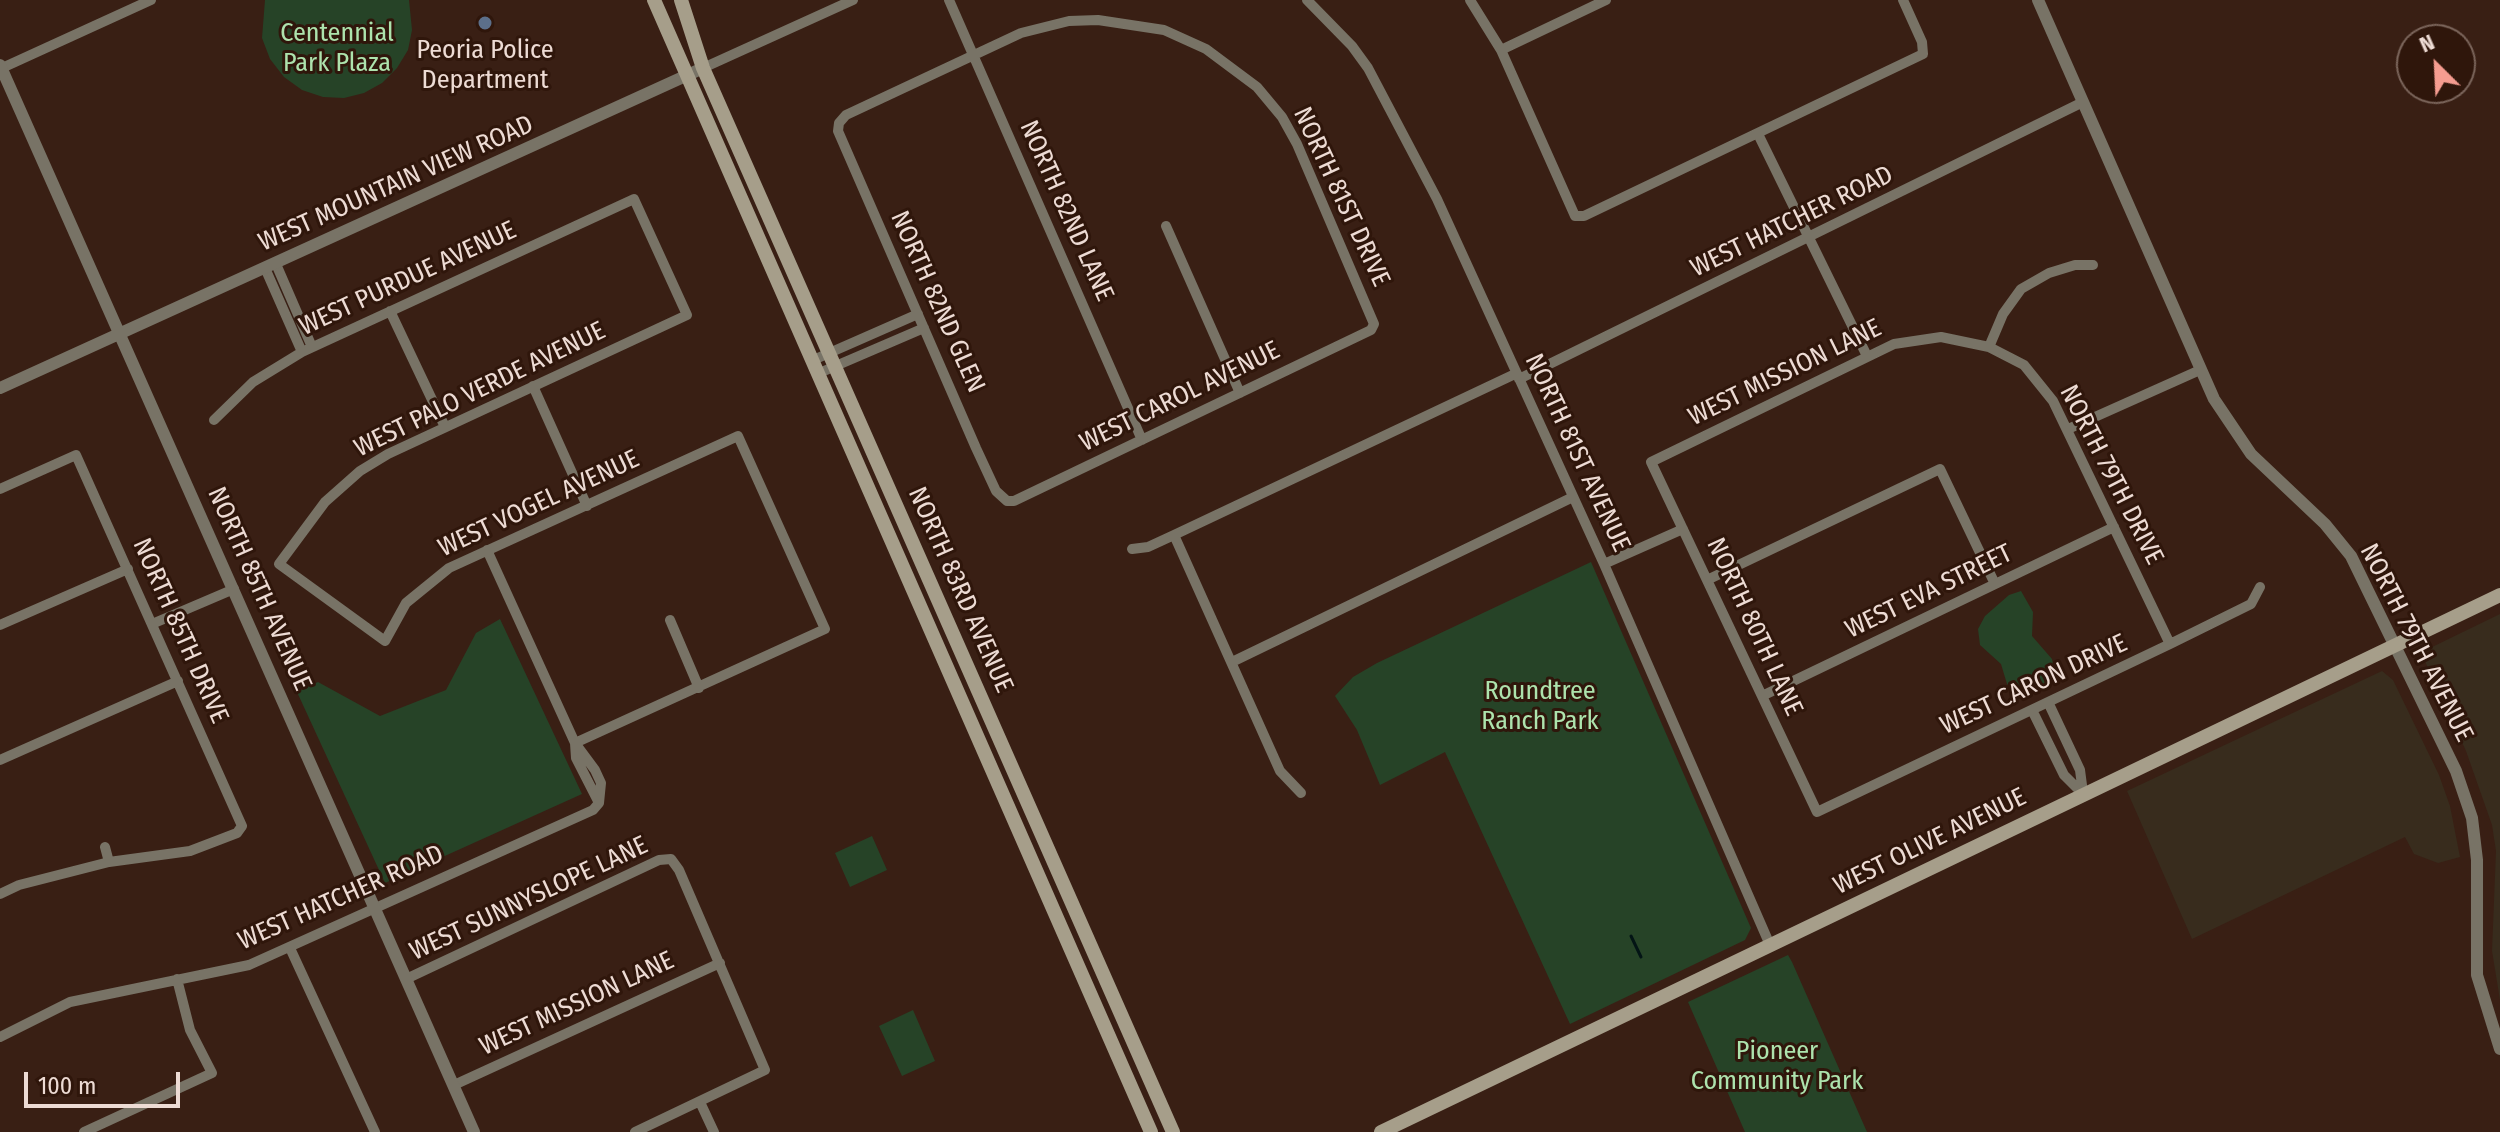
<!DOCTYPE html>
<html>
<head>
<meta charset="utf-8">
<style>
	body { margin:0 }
	#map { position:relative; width:2500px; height:1132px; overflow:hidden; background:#391f14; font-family:"Fira Sans Condensed",sans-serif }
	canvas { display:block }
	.north { position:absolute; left:2396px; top:24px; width:80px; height:80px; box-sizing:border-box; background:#2f160b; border:2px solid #7b655b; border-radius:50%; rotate:336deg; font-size:22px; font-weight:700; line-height:32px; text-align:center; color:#eddbd4 }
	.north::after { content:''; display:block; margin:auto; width:28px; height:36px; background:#f59c90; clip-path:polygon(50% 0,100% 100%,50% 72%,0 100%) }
	.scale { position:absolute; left:24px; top:1072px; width:156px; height:36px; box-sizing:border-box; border:4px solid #eddbd4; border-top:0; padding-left:10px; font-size:24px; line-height:28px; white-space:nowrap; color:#eddbd4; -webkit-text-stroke:6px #2f160b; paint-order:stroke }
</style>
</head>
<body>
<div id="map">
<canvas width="2500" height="1132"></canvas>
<div class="north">N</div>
<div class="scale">100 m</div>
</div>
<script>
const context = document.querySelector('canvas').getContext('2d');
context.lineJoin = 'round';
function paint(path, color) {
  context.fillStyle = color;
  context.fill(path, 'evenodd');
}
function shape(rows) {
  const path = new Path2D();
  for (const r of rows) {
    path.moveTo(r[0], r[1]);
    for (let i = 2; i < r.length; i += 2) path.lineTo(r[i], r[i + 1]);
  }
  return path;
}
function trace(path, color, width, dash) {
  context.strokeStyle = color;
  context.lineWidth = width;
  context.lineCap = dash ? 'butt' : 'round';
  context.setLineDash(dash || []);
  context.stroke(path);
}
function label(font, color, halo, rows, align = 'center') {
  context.font = font + ' "Fira Sans Condensed",sans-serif';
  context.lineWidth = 6;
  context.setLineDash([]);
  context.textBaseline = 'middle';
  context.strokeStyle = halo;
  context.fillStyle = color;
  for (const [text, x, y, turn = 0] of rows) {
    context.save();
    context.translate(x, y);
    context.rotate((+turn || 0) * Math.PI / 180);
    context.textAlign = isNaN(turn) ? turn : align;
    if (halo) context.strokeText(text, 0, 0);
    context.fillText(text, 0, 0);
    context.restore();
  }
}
const industrial = shape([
	[2500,614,2500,1000,2492,951,2496,851,2492,825,2466,751,2423,657,2428,649],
	[2382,671,2393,680,2439,775,2450,806,2460,857,2438,863,2414,854,2405,837,2192,939,2127,791]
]);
const green = shape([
	[265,0,409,0,412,30,408,50,397,68,382,83,364,93,344,98,323,97,302,90,284,77,270,59,262,38],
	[1591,562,1751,928,1745,940,1570,1024,1445,752,1380,785,1357,730,1335,696,1353,677,1377,663],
	[2021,591,2033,612,2032,636,2052,659,2054,671,2048,683,2018,692,2007,684,2001,664,1980,645,1978,629,1985,616,2009,595],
	[500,619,582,794,385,883,297,692,318,682,380,716,446,690,476,633],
	[872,836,887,870,850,887,835,853],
	[1788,955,1792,962,1867,1132,1745,1132,1688,1002],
	[913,1010,935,1061,902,1076,879,1026]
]);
const stream = shape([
	[1631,936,1641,957]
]);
const minor = shape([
	[949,0,1142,440],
	[1307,0,1352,46,1368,68,1437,199,1604,564,1770,945],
	[1470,0,1501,50,1575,216,1584,216,1923,54,1922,42,1903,0],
	[1098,20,1164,30,1206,49,1257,87,1282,117,1297,144,1374,324,1371,330,1014,501,1007,501,996,491,976,448,838,131,839,123,846,115,1021,33,1069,21,1098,20],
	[1501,50,1606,0],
	[2,68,151,0],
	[703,68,853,0],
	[1758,134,1867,356],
	[1166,226,1240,393],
	[276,264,312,347],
	[265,268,302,352],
	[390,311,445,427],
	[1989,347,2003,314,2021,289,2049,273,2075,265,2093,265],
	[811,361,918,314],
	[817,374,924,328],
	[1519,379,2083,102],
	[533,386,587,506],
	[214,420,253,382,302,352,634,199,687,315,388,454,360,471,325,502,279,564,385,641,406,603,449,568,738,436,825,629,575,743],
	[2068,429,2200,370],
	[0,489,76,455,242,826,237,833,190,851,109,862,19,885,0,894],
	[1174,535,1280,771,1301,793],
	[1132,549,1148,547,1174,535,1515,374],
	[487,550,575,743,595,770,601,783,599,803],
	[1604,564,1683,529],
	[1707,580,1940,469,1995,584],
	[670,620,699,688],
	[152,624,234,589],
	[0,625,128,569],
	[2170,644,2053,401,2024,365,1989,347,1941,337,1894,344,1651,462,1817,812,2170,644,2251,604,2260,587],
	[1232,662,1573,497],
	[1762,696,2114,527],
	[2048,702,2080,770,2083,793],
	[2032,710,2064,775,2084,795],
	[575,743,576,758,599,803],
	[0,760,178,681],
	[105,847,109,862],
	[290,948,375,1132],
	[406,979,659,860,671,859,679,870,765,1070,635,1132],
	[0,1037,70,1002,249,965,593,810,599,803],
	[454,1085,720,963],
	[700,1102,714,1132],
	[84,1132,212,1073,190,1030,177,979]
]);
const tertiary = shape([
	[2038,0,2214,399,2251,454,2325,524,2351,556,2456,771,2472,818,2477,860,2477,975,2500,1049],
	[0,65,474,1132],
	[0,388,703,68]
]);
const secondary = shape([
	[654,0,1151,1132],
	[681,0,703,68,1173,1132],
	[1381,1132,2500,595]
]);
const markers = [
	[485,23,8,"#5c6f8a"]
];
const parkNames = [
	["Centennial",337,34],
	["Park Plaza",337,64],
	["Roundtree",1540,692],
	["Ranch Park",1540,722],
	["Pioneer",1777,1052],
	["Community Park",1777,1082]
];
const poiNames = [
	["Peoria Police",485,51],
	["Department",485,81]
];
const streetNames = [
	["WEST MOUNTAIN VIEW ROAD",396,184,-24],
	["NORTH 81ST DRIVE",1341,197,65],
	["NORTH 82ND LANE",1066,211,66],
	["WEST HATCHER ROAD",1792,222,-26],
	["WEST PURDUE AVENUE",408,279,-25],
	["NORTH 82ND GLEN",937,302,66],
	["WEST MISSION LANE",1785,373,-26],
	["WEST PALO VERDE AVENUE",480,390,-26],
	["WEST CAROL AVENUE",1180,397,-26],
	["NORTH 81ST AVENUE",1577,453,65],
	["NORTH 79TH DRIVE",2111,475,63],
	["WEST VOGEL AVENUE",539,504,-25],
	["NORTH 85TH AVENUE",259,589,66],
	["NORTH 83RD AVENUE",960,590,66],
	["WEST EVA STREET",1929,592,-26],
	["NORTH 80TH LANE",1754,627,65],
	["NORTH 85TH DRIVE",180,631,66],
	["NORTH 79TH AVENUE",2416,643,63],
	["WEST CARON DRIVE",2034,685,-25],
	["WEST OLIVE AVENUE",1930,842,-26],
	["WEST HATCHER ROAD",341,898,-24],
	["WEST SUNNYSLOPE LANE",529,899,-25],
	["WEST MISSION LANE",577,1004,-25]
];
paint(industrial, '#382c1d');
paint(green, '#264327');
trace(stream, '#031415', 3);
trace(minor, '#787366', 10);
trace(tertiary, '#787366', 12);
trace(secondary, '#a69e8a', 14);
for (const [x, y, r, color] of markers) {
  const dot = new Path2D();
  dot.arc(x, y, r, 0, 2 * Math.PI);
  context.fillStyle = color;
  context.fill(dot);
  trace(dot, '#2f160b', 3);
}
label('26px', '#ade3ad', '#2f160b', parkNames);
label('26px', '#eddbd4', '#2f160b', poiNames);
label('26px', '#eddbd4', '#2f160b', streetNames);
</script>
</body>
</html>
